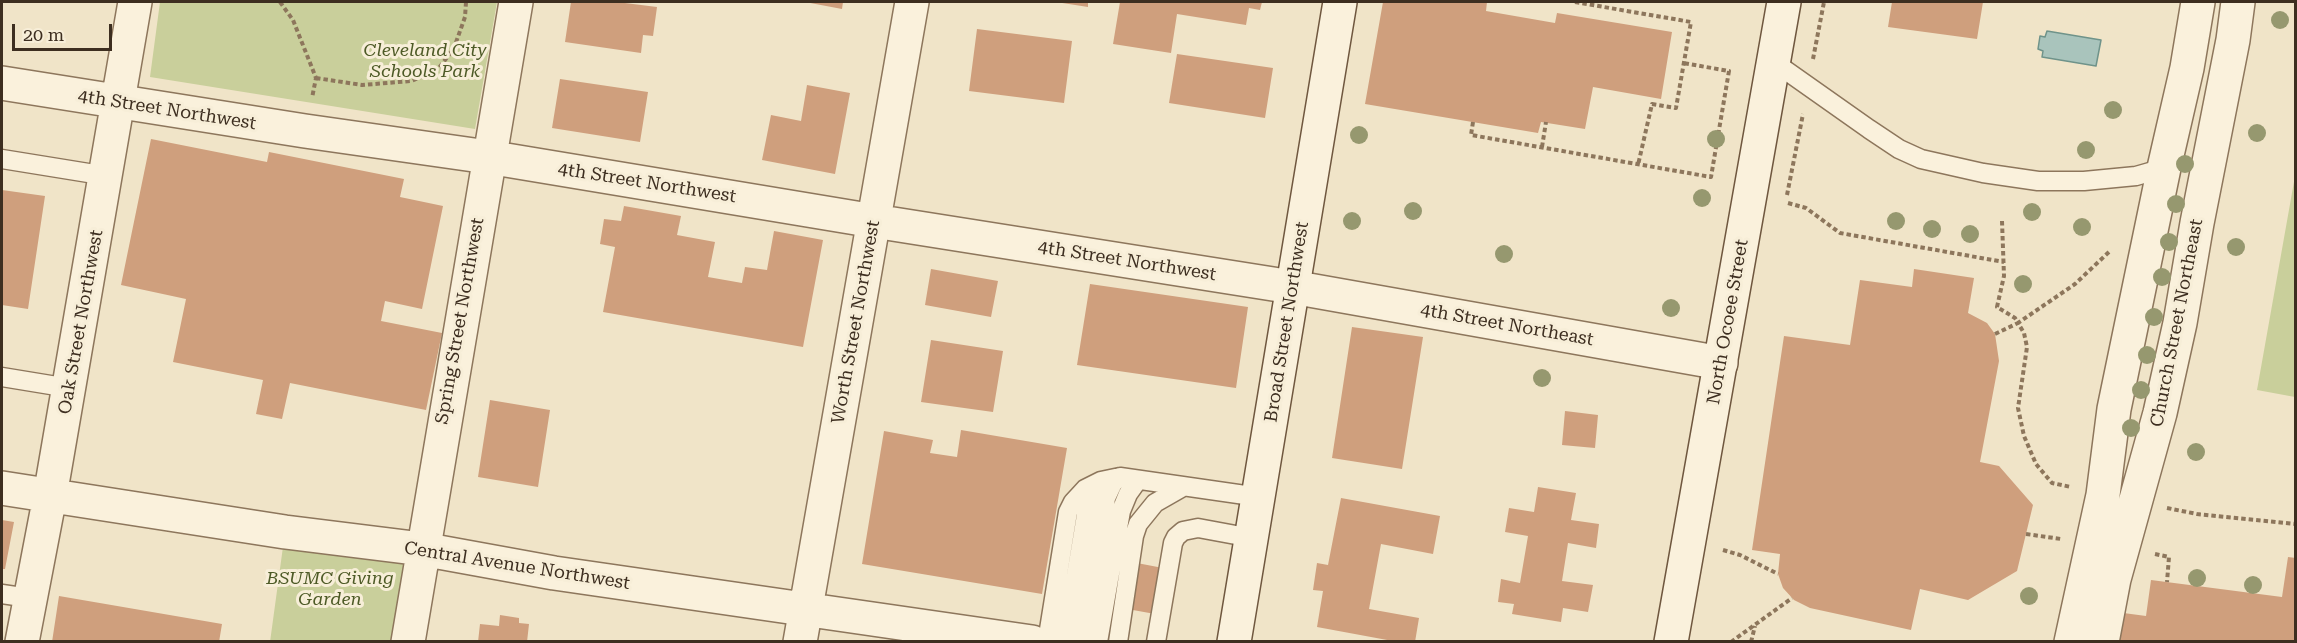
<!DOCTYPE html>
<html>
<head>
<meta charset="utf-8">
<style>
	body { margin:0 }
	#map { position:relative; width:2297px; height:643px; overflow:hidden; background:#f0e4c8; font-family:"Roboto Serif",serif }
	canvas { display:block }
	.frame { position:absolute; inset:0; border:3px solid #3d2e20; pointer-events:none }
	.scale { position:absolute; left:12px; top:24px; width:100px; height:27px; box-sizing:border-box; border:3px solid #3d2e20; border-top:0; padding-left:8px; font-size:18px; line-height:21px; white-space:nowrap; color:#3d2e20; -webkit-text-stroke:4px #f7eed8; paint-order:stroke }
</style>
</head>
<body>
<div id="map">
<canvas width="2297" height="643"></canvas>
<div class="frame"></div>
<div class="scale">20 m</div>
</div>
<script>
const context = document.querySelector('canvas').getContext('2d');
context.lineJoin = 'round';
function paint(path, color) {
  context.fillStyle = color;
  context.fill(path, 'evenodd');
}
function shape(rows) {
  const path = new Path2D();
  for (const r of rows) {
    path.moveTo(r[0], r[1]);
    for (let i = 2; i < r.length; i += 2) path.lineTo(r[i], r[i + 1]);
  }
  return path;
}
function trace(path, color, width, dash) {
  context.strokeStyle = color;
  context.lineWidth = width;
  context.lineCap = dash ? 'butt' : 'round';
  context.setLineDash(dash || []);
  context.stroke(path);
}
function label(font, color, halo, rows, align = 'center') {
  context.font = font + ' "Roboto Serif",serif';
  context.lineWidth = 6;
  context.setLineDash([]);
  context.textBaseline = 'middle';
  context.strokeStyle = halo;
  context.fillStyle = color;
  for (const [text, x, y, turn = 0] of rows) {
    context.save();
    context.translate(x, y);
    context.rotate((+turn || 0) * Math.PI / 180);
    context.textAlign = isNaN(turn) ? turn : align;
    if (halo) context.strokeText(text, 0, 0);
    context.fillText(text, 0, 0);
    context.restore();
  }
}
const green = shape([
	[160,2,497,2,475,129,150,77],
	[2295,176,2295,397,2257,390],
	[285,532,422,549,408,641,270,642]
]);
const water = shape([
	[2047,31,2101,40,2096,66,2042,57,2043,51,2038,49,2040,36,2045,37,2047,31]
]);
const building = shape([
	[571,2,617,2,657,7,653,36,643,35,641,53,565,42],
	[805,2,843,2,842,9],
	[1056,2,1088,2,1088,7],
	[1120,2,1262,2,1260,10,1249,8,1246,25,1177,14,1171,53,1113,44],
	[1383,2,1487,2,1486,11,1555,23,1557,13,1672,32,1661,99,1593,87,1585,129,1541,122,1538,133,1365,104],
	[1892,2,1983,2,1977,39,1888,27],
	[977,29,1072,41,1064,103,969,91],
	[1177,54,1273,68,1265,118,1169,103],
	[560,79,648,92,640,142,552,128],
	[807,85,850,93,835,174,762,160,771,115,801,121],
	[151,139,267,162,269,152,404,179,400,197,443,206,422,309,385,301,381,321,442,333,426,410,290,383,282,419,256,414,263,380,173,362,186,299,121,285],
	[2,190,45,196,28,309,2,305],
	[624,206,681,216,677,235,715,242,708,277,742,283,745,267,767,270,774,231,823,240,803,347,603,312,615,247,600,244,604,219,621,221],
	[931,269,998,281,991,317,925,305],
	[1914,269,1974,278,1968,313,1987,323,1995,334,1999,361,1980,462,1999,466,2033,505,2017,571,1968,600,1920,589,1911,630,1810,608,1794,600,1783,588,1778,574,1780,554,1752,550,1784,336,1850,345,1860,280,1912,287],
	[1090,284,1248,307,1236,388,1077,365],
	[1352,327,1423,337,1402,469,1332,458],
	[931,340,1003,351,993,412,921,402],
	[490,400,550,410,538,487,478,477],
	[1565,411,1598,415,1595,448,1562,445],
	[961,430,1067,448,1042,594,862,564,884,431,933,440,930,453,957,457],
	[1538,487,1576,493,1571,520,1599,524,1596,548,1568,543,1562,581,1593,585,1588,612,1563,608,1561,622,1512,614,1514,604,1498,602,1501,579,1520,583,1528,536,1505,532,1509,508,1534,512],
	[1341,498,1440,516,1433,554,1381,544,1369,609,1419,618,1415,642,1398,642,1317,627,1323,591,1313,590,1317,563,1328,565],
	[2,520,14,522,5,569,2,569],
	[1069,550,1163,568,1155,614,1061,597],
	[2288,557,2296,558,2296,642,2101,642,2116,612,2146,616,2151,580,2282,597],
	[59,596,222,624,219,642,52,642],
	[500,615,519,618,519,623,529,624,527,642,478,642,480,624,499,626]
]);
const path = shape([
	[280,2,293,20,316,78,312,98],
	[1575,2,1691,22,1676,108,1652,104,1638,165],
	[1813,59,1824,2],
	[316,78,362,85,411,81,428,74,439,68,454,48,465,17,466,2],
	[1473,122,1471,135,1711,177,1729,71,1683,63],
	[1542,147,1546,122],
	[1787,195,1803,114],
	[1788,203,1806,208,1840,233,2004,262],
	[2002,221,2004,276,1997,307,2015,318,2018,323,2075,284,2111,250],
	[1995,334,2018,323,2024,333,2027,347,2018,408,2024,436,2036,464,2052,483,2071,487],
	[2167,508,2197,514,2296,524],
	[2026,534,2061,539],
	[1723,550,1740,555,1778,574],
	[2155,554,2169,557,2167,582],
	[1731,642,1792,598],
	[1751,642,1755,626]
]);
const lane = shape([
	[1774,62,1869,129,1899,149,1921,159,1983,173,2038,181,2084,181,2136,176,2164,168],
	[2,159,107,176],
	[2,377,69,388],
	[2,594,29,598],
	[1047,642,1068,512,1073,502,1085,489,1101,481,1120,477,1259,497],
	[1065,642,1088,503,1100,484],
	[1082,642,1106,498,1113,483,1120,477],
	[1098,642,1121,511,1128,494,1138,480],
	[1118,642,1134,536,1138,524,1155,503,1183,487],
	[1156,642,1173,543,1176,537,1183,531,1198,528,1252,538]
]);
const street = shape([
	[2,83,305,131,488,157,874,221,1292,287,1721,363],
	[2,488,285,532,422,549,554,573,1032,642],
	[22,642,50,496,135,2],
	[408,642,516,2],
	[800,642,912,2],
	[2071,642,2103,495,2114,409,2164,168,2187,68,2198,2],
	[2102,642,2114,579,2160,413,2180,323,2197,223,2233,40,2238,2]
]);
const secondary = shape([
	[1234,642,1340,2],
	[1671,642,1784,2]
]);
const trees = [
	[2280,20],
	[2113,110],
	[2257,133],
	[1359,135],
	[1716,139],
	[2086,150],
	[2185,164],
	[1702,198],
	[2176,204],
	[1413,211],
	[2032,212],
	[1352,221],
	[1896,221],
	[2082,227],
	[1932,229],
	[1970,234],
	[2169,242],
	[2236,247],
	[1504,254],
	[2162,277],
	[2023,284],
	[1671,308],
	[2154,317],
	[2147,355],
	[1542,378],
	[2141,390],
	[2131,428],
	[2196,452],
	[2197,578],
	[2253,585],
	[2029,596]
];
const parkNames = [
	["Cleveland City",425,51],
	["Schools Park",425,72],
	["BSUMC Giving",330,579],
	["Garden",330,600]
];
const streetNames = [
	["4th Street Northwest",167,110,9],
	["4th Street Northwest",647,183,9],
	["4th Street Northwest",1127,261,9],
	["Spring Street Northwest",460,321,-80],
	["Oak Street Northwest",81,322,-80],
	["Worth Street Northwest",856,322,-80],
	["Broad Street Northwest",1287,322,-81],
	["North Ocoee Street",1728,322,-80],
	["Church Street Northeast",2177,323,-79],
	["4th Street Northeast",1507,325,10],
	["Central Avenue Northwest",517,566,9]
];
paint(green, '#c9cf9b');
paint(water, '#a9c4bc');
trace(water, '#6f938a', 1.5);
paint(building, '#cf9f7d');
trace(lane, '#8d765c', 21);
trace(street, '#8d765c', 36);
trace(secondary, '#6f573f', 36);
trace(path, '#8d765c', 4, [4.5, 3]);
trace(lane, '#faf1dc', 18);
trace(street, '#faf1dc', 33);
trace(secondary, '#faf1dc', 33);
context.fillStyle = '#96986f';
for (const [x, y] of trees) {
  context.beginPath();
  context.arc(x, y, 9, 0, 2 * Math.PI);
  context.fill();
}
label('italic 18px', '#4d5a26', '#f7eed8', parkNames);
label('18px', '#3d2e20', '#f7eed8', streetNames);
</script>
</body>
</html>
